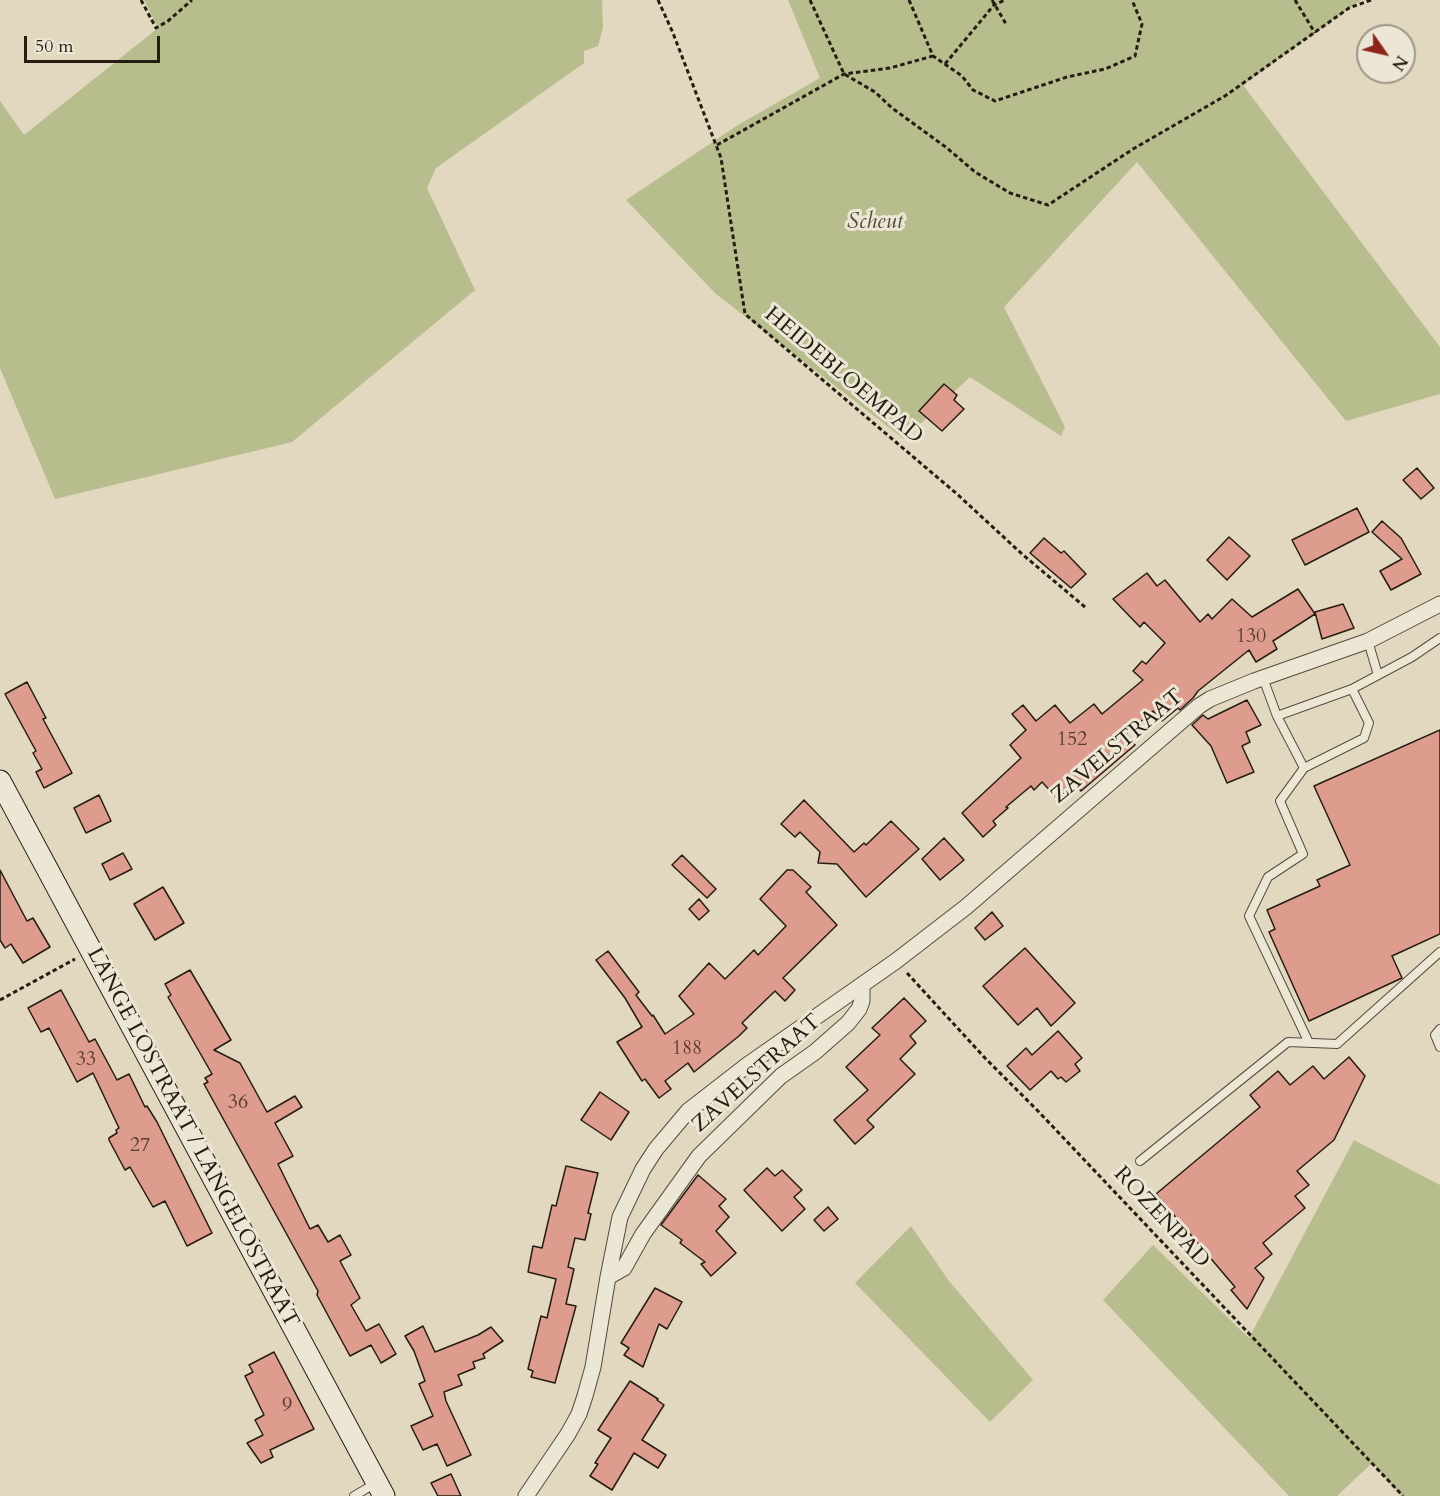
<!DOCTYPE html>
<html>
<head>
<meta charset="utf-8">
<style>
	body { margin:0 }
	#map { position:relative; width:1440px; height:1496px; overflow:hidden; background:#e1d8bf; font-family:Cardo,serif }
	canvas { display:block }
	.north { position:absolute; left:1356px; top:24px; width:60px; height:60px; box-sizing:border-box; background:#ece6d5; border:2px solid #9d9687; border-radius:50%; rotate:124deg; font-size:16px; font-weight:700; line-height:24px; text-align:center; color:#261d12 }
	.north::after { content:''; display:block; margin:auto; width:21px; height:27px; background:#8f2418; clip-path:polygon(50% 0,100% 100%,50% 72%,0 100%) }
	.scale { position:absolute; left:24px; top:36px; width:136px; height:27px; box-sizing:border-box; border:3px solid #261d12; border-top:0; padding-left:8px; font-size:18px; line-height:21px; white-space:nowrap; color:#261d12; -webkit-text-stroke:4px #ece6d5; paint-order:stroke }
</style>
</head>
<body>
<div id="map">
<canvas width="1440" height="1496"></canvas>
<div class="north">N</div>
<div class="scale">50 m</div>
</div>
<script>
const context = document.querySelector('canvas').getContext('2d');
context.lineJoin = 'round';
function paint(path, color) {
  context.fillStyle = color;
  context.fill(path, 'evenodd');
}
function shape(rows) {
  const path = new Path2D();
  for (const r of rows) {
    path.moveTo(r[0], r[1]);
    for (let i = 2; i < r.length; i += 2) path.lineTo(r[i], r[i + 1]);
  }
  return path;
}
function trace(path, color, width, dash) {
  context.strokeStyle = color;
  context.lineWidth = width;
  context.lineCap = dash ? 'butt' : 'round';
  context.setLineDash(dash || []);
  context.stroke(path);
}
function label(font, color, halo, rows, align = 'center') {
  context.font = font + ' Cardo,serif';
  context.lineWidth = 6;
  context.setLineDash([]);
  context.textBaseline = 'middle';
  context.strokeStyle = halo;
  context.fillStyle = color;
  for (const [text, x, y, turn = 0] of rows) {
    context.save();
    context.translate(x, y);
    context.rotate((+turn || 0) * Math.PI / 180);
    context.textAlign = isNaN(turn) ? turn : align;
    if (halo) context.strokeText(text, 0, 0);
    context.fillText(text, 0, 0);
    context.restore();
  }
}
const green = shape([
	[144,0,602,0,603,28,598,46,584,51,584,63,436,168,427,188,475,290,292,442,55,499,0,368,0,101,24,135,158,28],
	[788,0,1361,0,1243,85,1440,347,1440,394,1346,421,1137,162,1004,307,1065,427,1061,436,970,377,904,439,716,294,626,200,738,125,820,78],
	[1354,1140,1440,1185,1440,1496,1401,1496,1372,1463,1337,1496,1289,1496,1103,1300,1153,1245,1249,1338],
	[911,1226,949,1281,1033,1380,990,1422,855,1283]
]);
const building = shape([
	[944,384,957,395,954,400,964,409,942,431,919,411,944,384],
	[1417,468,1434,488,1421,499,1403,480,1417,468],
	[1357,508,1369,532,1305,565,1292,540,1357,508],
	[1382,521,1401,538,1421,574,1391,590,1380,571,1402,559,1372,532,1382,521],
	[1229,537,1250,556,1227,580,1207,560,1229,537],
	[1044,538,1061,553,1064,551,1086,574,1071,588,1030,553,1044,538],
	[1147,573,1157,586,1165,580,1200,622,1208,614,1212,619,1232,599,1252,617,1298,589,1315,614,1273,641,1277,649,1256,662,1249,650,1198,691,1193,698,1180,710,1178,708,1162,721,1153,711,1126,734,1135,745,1081,791,1075,784,1058,799,1042,782,1034,790,1031,786,1006,807,1008,808,993,821,996,825,983,837,962,813,1021,758,1010,745,1026,730,1012,714,1023,705,1036,721,1055,705,1070,723,1094,704,1102,714,1143,680,1133,671,1142,661,1146,664,1165,643,1144,622,1140,627,1113,599,1147,573],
	[1343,604,1354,628,1322,639,1315,612,1343,604],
	[27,682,46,718,43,719,72,773,44,788,36,772,42,769,33,753,36,751,5,694,27,682],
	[1247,700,1261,725,1246,732,1250,742,1242,746,1254,772,1227,783,1211,746,1192,725,1203,715,1208,719,1247,700],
	[1440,730,1440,934,1392,956,1402,978,1309,1021,1269,932,1275,929,1267,910,1320,886,1317,880,1350,865,1314,786,1440,730],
	[99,795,111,821,86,833,74,808,99,795],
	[804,800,854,852,864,843,866,845,891,821,919,849,866,897,837,864,818,863,820,852,800,832,795,837,781,824,804,800],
	[944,838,964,860,940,880,922,859,944,838],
	[123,853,132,869,110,880,102,864,123,853],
	[682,855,716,889,707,898,672,865,682,855],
	[0,870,27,921,33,918,50,947,23,963,11,944,5,948,0,940,0,870],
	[787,870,793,870,811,887,806,892,837,925,783,978,795,990,785,1001,775,991,742,1023,747,1028,739,1036,694,1072,688,1063,665,1081,671,1089,659,1098,645,1079,642,1081,617,1042,642,1027,625,998,596,960,608,951,639,992,636,995,652,1016,653,1015,665,1034,694,1014,679,996,709,963,725,979,754,950,758,955,786,926,760,899,787,870],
	[163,887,184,923,155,940,134,904,163,887],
	[699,899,709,911,699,920,689,909,699,899],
	[992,912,1003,926,985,940,975,928,992,912],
	[1025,948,1075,1003,1051,1026,1037,1008,1018,1025,983,986,1025,948],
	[190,970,231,1040,214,1050,240,1063,267,1112,295,1096,302,1107,275,1123,293,1156,278,1164,310,1229,318,1225,328,1242,340,1235,351,1255,340,1261,360,1298,351,1305,366,1331,379,1324,396,1354,381,1363,371,1345,350,1356,317,1295,318,1291,204,1084,208,1082,205,1078,212,1074,168,997,171,995,165,984,190,970],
	[61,990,89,1042,95,1039,117,1080,129,1074,145,1107,147,1106,157,1122,212,1233,187,1246,165,1201,153,1207,130,1167,125,1170,109,1140,109,1138,117,1133,116,1130,119,1128,93,1073,77,1082,49,1028,41,1032,28,1008,61,990],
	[904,998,926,1021,910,1036,916,1043,900,1059,915,1074,867,1120,874,1127,855,1144,834,1120,868,1090,846,1067,880,1035,872,1028,904,998],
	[1058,1031,1082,1058,1075,1064,1080,1071,1066,1082,1061,1077,1058,1079,1051,1071,1030,1090,1007,1066,1026,1048,1032,1055,1058,1031],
	[1349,1057,1365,1076,1334,1140,1297,1171,1309,1185,1295,1196,1305,1208,1263,1243,1272,1254,1255,1268,1264,1278,1247,1309,1231,1290,1235,1287,1156,1194,1260,1107,1250,1095,1278,1071,1290,1085,1313,1066,1324,1079,1349,1057],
	[600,1092,629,1112,611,1140,581,1120,600,1092],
	[566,1166,598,1173,588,1213,591,1214,585,1240,575,1238,568,1267,574,1269,566,1304,576,1306,555,1383,531,1377,533,1371,528,1369,541,1316,547,1318,556,1279,528,1272,533,1246,542,1248,552,1205,556,1206,566,1166],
	[767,1168,775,1176,782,1170,802,1190,794,1197,805,1209,782,1231,744,1190,767,1168],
	[698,1175,726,1199,719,1206,729,1217,716,1231,736,1253,711,1276,701,1264,705,1262,680,1243,682,1240,661,1225,698,1175],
	[828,1207,838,1219,824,1231,814,1220,828,1207],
	[655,1288,682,1302,667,1329,659,1324,643,1367,624,1355,629,1348,621,1343,655,1288],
	[423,1326,435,1352,478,1335,491,1327,503,1341,483,1354,485,1358,473,1362,475,1368,458,1375,462,1385,444,1392,446,1401,471,1455,447,1466,437,1444,423,1450,411,1426,433,1416,419,1384,425,1381,414,1351,405,1336,423,1326],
	[274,1352,314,1429,270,1450,273,1457,261,1463,247,1443,263,1435,255,1420,264,1415,245,1376,253,1372,249,1365,274,1352],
	[630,1381,658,1399,657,1400,664,1405,642,1440,666,1455,658,1468,634,1453,612,1490,590,1476,598,1464,595,1463,611,1438,598,1430,630,1381],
	[451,1474,461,1496,438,1496,431,1483,451,1474]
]);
const path = shape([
	[141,0,156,28,168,21,192,0],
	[658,0,673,33,721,158,745,314,957,494,1022,554,1085,607],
	[810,0,844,74,875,92,892,108,947,148,975,172,1010,193,1048,205,1133,149,1225,96,1349,8,1371,0],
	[909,0,933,56,962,76,973,90,995,101,1067,77,1105,69,1135,56,1142,24,1132,0],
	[992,0,1006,24],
	[1295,0,1315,33],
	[945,64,994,5,1005,0],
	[717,145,844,74,890,68,933,56],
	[907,973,985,1058,1037,1110,1403,1496],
	[0,1000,75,959]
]);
const lane = shape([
	[1368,641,1378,675],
	[1263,678,1277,716,1304,768,1280,801,1303,854,1268,877,1249,916,1309,1043],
	[1352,689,1412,657,1440,638],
	[1277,716,1352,689,1369,723,1364,738,1304,768],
	[1440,1029,1435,1035,1440,1047],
	[1140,1161,1288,1042,1337,1044,1440,952],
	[354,1496,376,1483]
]);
const street = shape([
	[608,1277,624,1268,643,1234,699,1156,781,1076,815,1052,848,1023,859,1009,862,1001,862,986],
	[526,1496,568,1434,579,1414,585,1396,593,1367,608,1277,620,1217,643,1169,656,1149,688,1111,746,1066,896,961,966,907,1199,706,1210,699,1254,681,1368,641,1440,604]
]);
const secondary = shape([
	[0,781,384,1496]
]);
const numberNames = [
	["130",1251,637],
	["152",1072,740],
	["188",687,1049],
	["33",86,1060],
	["36",238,1103],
	["27",140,1146],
	["9",287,1406]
];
const parkNames = [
	["Scheut",875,223]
];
const streetNames = [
	["HEIDEBLOEMPAD",843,376,40],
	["ZAVELSTRAAT",1118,747,-40],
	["ZAVELSTRAAT",757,1074,-42],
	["LANGE LOSTRAAT / LANGELOSTRAAT",192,1138,62],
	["ROZENPAD",1161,1218,47]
];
paint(green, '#b8bd8e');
paint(building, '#de9c8f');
trace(building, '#261d12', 1.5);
trace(lane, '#554c3d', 10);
trace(street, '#554c3d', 17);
trace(secondary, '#261d12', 23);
trace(path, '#261d12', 3, [4.5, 3]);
trace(lane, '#ece6d5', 8);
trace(street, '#ece6d5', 15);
trace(secondary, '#ece6d5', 21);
label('20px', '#543d31', null, numberNames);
label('italic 22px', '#524d37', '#ece6d5', parkNames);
label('22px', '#261d12', '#ece6d5', streetNames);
</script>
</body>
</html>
